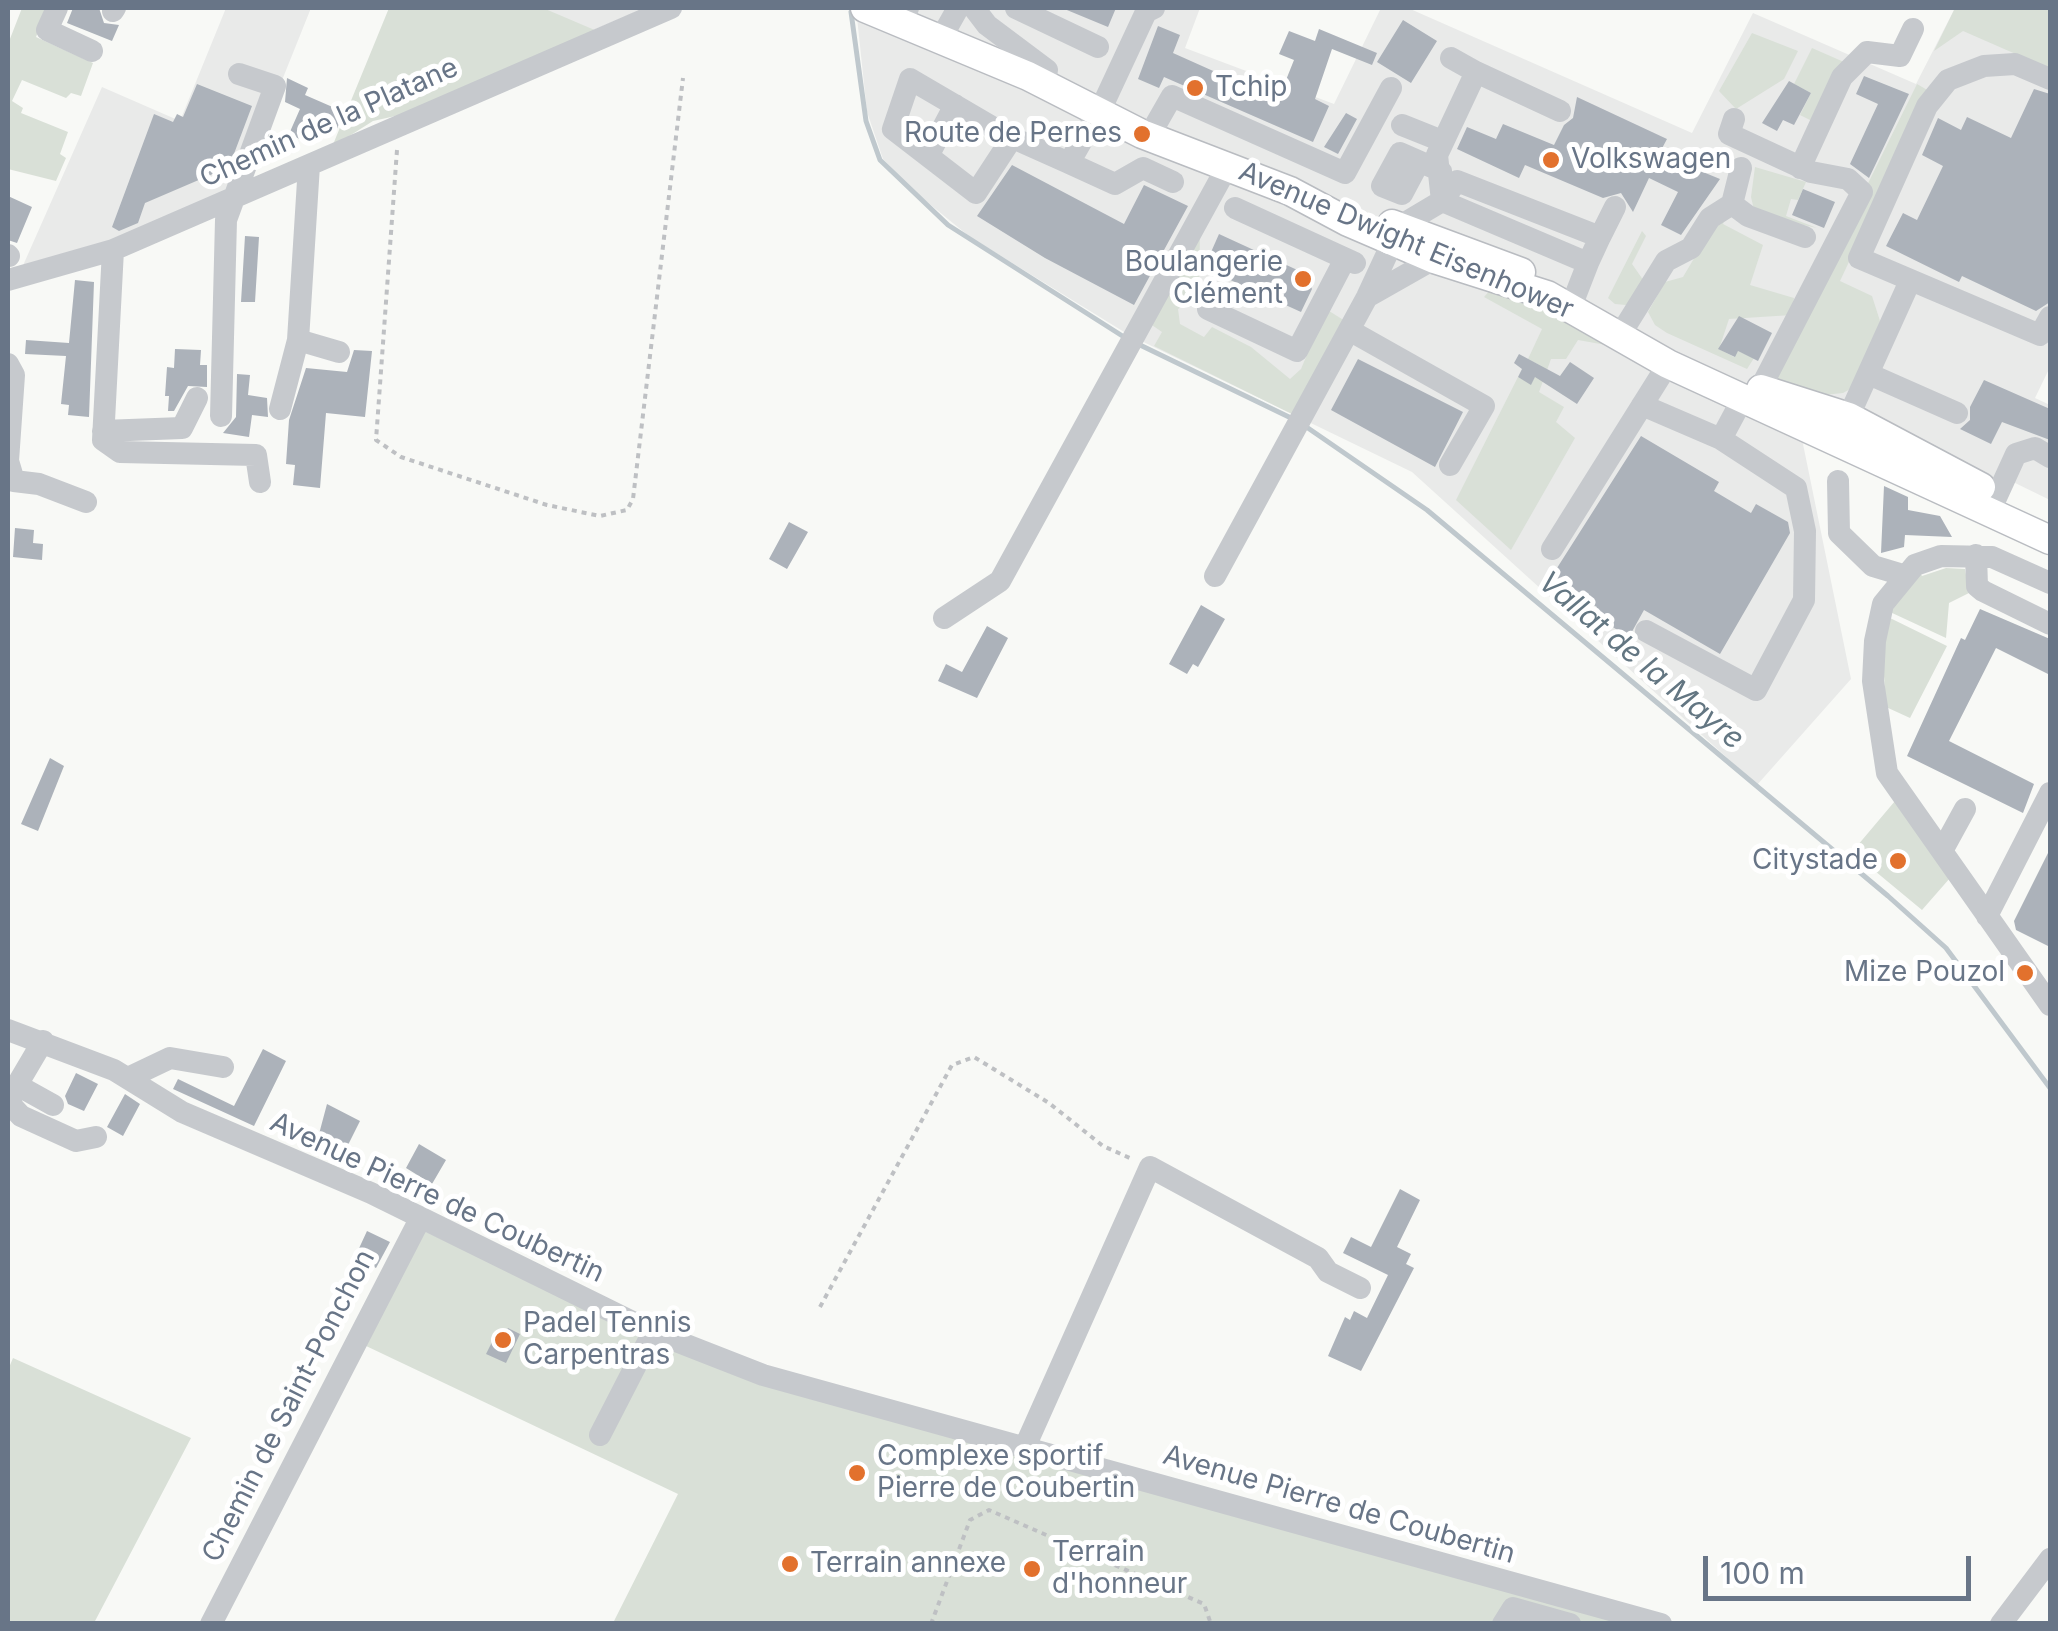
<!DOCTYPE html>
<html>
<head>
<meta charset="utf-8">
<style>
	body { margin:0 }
	#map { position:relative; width:2058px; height:1631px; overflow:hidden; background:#f8f9f6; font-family:Inter,sans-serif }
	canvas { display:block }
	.frame { position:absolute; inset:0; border:10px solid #687587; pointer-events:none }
	.scale { position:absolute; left:1703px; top:1556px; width:268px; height:45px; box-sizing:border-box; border:5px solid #687587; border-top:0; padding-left:12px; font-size:30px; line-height:35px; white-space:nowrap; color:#687587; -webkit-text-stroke:8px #fff; paint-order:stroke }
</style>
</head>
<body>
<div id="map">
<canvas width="2058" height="1631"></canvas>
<div class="frame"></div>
<div class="scale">100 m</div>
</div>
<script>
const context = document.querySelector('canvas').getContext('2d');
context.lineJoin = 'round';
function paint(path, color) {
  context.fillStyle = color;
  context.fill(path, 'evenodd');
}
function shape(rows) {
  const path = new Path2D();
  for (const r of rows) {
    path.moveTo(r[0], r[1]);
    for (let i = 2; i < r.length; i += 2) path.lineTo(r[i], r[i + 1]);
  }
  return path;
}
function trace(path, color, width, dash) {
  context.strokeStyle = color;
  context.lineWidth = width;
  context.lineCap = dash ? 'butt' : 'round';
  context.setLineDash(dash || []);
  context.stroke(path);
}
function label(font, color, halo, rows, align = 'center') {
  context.font = font + ' Inter,sans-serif';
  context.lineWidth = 10;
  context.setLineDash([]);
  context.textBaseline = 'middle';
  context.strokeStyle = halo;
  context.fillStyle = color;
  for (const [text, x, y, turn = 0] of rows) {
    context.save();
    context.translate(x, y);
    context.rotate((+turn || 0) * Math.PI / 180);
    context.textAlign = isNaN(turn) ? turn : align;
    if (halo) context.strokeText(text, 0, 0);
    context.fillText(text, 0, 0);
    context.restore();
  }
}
const built = shape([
	[226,8,311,8,240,185,133,237,21,270,102,87,180,121],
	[534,8,645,8,591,31],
	[856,8,1200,8,1185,48,1334,104,1381,8,1408,8,1692,133,1753,13,1916,84,1955,8,2050,8,2050,367,2035,398,2050,405,2050,500,2011,481,1993,479,1879,417,1829,396,1803,444,1851,679,1757,785,1412,472,1129,335,970,237,910,188,883,159,867,112]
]);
const green = shape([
	[22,8,48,8,36,37,93,63,81,96,71,93,66,98,22,80,12,101,23,108,21,113,68,132,60,154,66,158,56,181,8,169,8,44],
	[389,8,543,8,597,31,409,113,373,121,332,147],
	[1955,8,2050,8,2050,69,1963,31,1934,51],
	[1752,33,1798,51,1784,79,1736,109,1719,91],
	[1812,48,1844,62,1814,122,1800,115,1811,93,1794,84],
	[1917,84,1929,91,1840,281,1872,296,1880,321,1859,384,1843,393,1814,396,1770,382],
	[1755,167,1806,182,1798,200,1791,199,1786,216,1817,228,1755,214,1751,197],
	[1725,218,1723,224,1763,245,1750,285,1794,298,1792,315,1729,319,1719,349,1734,357,1738,351,1754,358,1747,369,1667,333,1655,325,1648,312,1665,282,1683,277,1712,228],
	[1200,228,1199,295,1178,309,1180,324,1204,337,1212,327,1251,347,1290,379,1301,369,1326,309,1345,321,1294,415,1154,346,1162,332,1149,323],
	[1642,231,1646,236,1632,264,1646,284,1626,305,1615,304,1608,298],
	[1493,287,1608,335,1606,345,1578,340,1566,359,1551,359,1539,392,1564,407,1556,422,1575,438,1511,550,1456,500,1518,377,1531,384,1541,366,1528,359,1542,329,1484,297],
	[1946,568,1965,569,1969,593,1949,603,1946,638,1890,612,1920,572,1922,576],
	[1888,617,1947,646,1910,718,1886,707,1883,661],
	[1895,801,1950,878,1922,910,1852,852],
	[422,1230,643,1335,1638,1623,613,1623,678,1494,364,1345],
	[13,1358,191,1438,94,1623,8,1623,8,1370]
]);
const stream = shape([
	[851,12,866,121,880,160,948,225,1124,337],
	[1140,345,1291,418],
	[1305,426,1427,510,1888,896,1946,948,2050,1088]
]);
const building = shape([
	[73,8,99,8,104,23,119,25,112,41,67,23],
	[1062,8,1116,8,1108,27],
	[1403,20,1437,41,1411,83,1377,62],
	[1158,26,1180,35,1173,53,1278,100,1294,60,1279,54,1289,31,1315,41,1319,29,1377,53,1372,65,1332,49,1315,99,1329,106,1313,142,1164,77,1159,88,1138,79],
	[1864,76,1909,94,1869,178,1850,164,1878,104,1856,94],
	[287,78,308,88,305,95,344,112,336,131,328,127,324,136,313,131,308,143,289,134,300,109,285,102],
	[1789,81,1811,93,1794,125,1783,120,1777,131,1762,123],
	[197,84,252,106,229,167,145,203,138,223,119,231,112,227,154,114,173,122,177,114,183,117],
	[2034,89,2050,94,2050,302,2036,311,1962,276,1959,282,1886,246,1903,213,1917,220,1943,166,1922,155,1938,118,1961,130,1967,117,2011,138],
	[1577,97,1667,139,1659,154,1720,179,1681,235,1661,225,1678,192,1649,178,1633,212,1621,193,1603,198,1525,165,1519,178,1457,149,1467,127,1496,139,1503,124,1554,145,1564,125,1573,118],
	[1346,113,1357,119,1338,154,1324,147],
	[1012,165,1124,224,1144,185,1188,206,1134,305,1045,258,977,216],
	[1803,189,1835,202,1824,228,1792,215],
	[8,196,32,207,17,243,8,240],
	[1219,234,1306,274,1312,289,1301,312,1204,268],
	[245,236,259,237,255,302,241,302],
	[75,280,94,282,89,417,68,415,69,405,61,404,66,356,25,354,26,340,69,343],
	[1739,316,1772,333,1758,361,1738,351,1735,357,1718,349],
	[175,349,201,350,200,365,207,365,207,387,188,386,174,411,168,411,169,396,165,396,167,367,174,368],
	[354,350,372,351,365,417,326,413,320,488,293,485,295,465,286,464,289,420,306,368,347,372],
	[1519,354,1560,376,1570,362,1594,378,1577,404,1535,377,1531,385,1518,377,1522,369,1514,363],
	[1358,359,1463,412,1435,467,1331,410],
	[237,374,250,375,248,395,267,398,268,417,252,415,249,437,223,433,236,417],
	[1984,380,2050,409,2050,440,2002,422,1991,444,1960,429,1970,420,1970,407],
	[1641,436,1719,482,1714,491,1751,513,1756,504,1788,522,1790,533,1720,654,1644,610,1629,637,1593,615,1597,607,1550,579],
	[1884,486,1908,497,1908,510,1940,516,1952,537,1905,535,1904,547,1881,553],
	[789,522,808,532,787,569,769,559],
	[15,528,34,530,33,543,43,544,42,560,13,557],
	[1201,605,1225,619,1198,667,1193,664,1187,674,1169,664],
	[1980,609,2050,639,2050,675,1996,648,1949,741,2034,784,2023,813,1907,756,1961,638,1965,640],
	[987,626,1008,638,977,698,938,681,946,664,962,672],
	[50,758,64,766,38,831,21,824],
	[2050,849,2050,947,2016,930,2014,921],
	[263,1049,286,1061,254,1126,173,1089,178,1079,234,1106],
	[76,1073,98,1084,84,1111,68,1104,65,1096],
	[125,1094,140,1104,123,1136,107,1127],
	[327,1104,360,1121,347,1147,319,1134],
	[419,1144,446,1160,432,1184,406,1168],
	[1400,1189,1420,1200,1397,1247,1411,1254,1406,1264,1414,1268,1361,1371,1328,1356,1345,1317,1350,1320,1354,1311,1367,1318,1388,1275,1343,1253,1351,1237,1371,1247],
	[367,1231,390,1242,376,1268,355,1257],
	[508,1328,520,1334,506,1363,486,1354,496,1334,503,1338]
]);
const path = shape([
	[397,150,376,440,401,457,547,505,600,516,627,510,633,499,683,78],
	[820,1307,952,1065,974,1057,1049,1103,1103,1146,1132,1159],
	[931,1624,970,1520,989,1510,1204,1604,1211,1624]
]);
const minor = shape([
	[57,8,47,30,92,51],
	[907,8,908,8],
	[974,8,987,25,1047,70],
	[1016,8,1098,47],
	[113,11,115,8],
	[940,40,958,8],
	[1451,58,1476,72],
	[2050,79,2015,64,1984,66,1948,80,1927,106,1859,258,2040,335,2050,317],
	[1734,119,1729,134,1811,172,1848,179,1862,192,1760,389],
	[1156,124,1172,96,1345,173,1391,88],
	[1402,125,1442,141],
	[1012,138,976,193,893,129,910,79,1004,134,1069,163,1105,100,1146,12,1154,8],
	[928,156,955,105],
	[1419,162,1402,194,1382,186,1400,153,1441,171],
	[1069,163,1115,184,1143,168,1173,182],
	[309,165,298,340,339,352],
	[1800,168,1842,77,1867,52,1900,56,1913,29],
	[1442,201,1437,155,1476,72,1560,111],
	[1442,201,1457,181,1600,237,1588,263],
	[1732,204,1741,168],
	[1235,208,1355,263],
	[1600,237,1615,207],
	[113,250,103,440,120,452,256,455,260,482],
	[8,255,9,256],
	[8,280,113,250,671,8],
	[1367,297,1434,259],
	[1208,309,1297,351,1345,259],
	[1625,327,1666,261,1691,248,1710,218,1732,204,1748,216,1805,237],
	[1349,330,1484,406,1450,465],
	[8,364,14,375,8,461,14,481,39,484,86,502],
	[1871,375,1957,413],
	[1642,405,1721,439,1743,398],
	[280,409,298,340],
	[221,416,226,220,275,86,239,74],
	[1843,429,1910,281],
	[103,431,182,428,197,398],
	[1838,481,1839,533,1873,566,1903,575],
	[1990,511,2016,454,2035,448,2050,457],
	[1552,549,1668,364],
	[1976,555,1977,586,1983,591,2050,624],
	[1215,576,1367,297,1400,226,1442,201,1588,263,1574,299],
	[2050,583,1992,557,1941,556,1915,565,1883,604,1875,641,1873,681,1887,773,2050,1005],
	[944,618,1000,581,1227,167],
	[1646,631,1756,690,1804,600,1805,531,1796,488,1721,439],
	[1942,851,1965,809],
	[1987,916,2050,793],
	[8,1030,114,1070,182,1112,371,1193,653,1332,763,1375,1661,1624],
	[43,1041,17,1085,53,1105],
	[128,1078,170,1058,223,1067],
	[17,1085,9,1103,21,1116,76,1141,96,1137],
	[600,1435,653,1332],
	[1024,1449,1150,1167,1318,1258,1328,1272,1360,1288],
	[211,1624,421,1217],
	[1503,1624,1513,1608,1570,1624],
	[2001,1624,2050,1559]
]);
const major = shape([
	[865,8,1028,76,1142,134,1290,191,1348,222,1434,259,1547,295,1668,364,2050,540],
	[1392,224,1521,272],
	[1761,389,1849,417,1981,487]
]);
const markers = [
	[1195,88,10,"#e2712d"],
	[1142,134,10,"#e2712d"],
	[1551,160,10,"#e2712d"],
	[1303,279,10,"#e2712d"],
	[1898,861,10,"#e2712d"],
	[2025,973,10,"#e2712d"],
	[503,1340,10,"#e2712d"],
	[857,1473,10,"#e2712d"],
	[790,1564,10,"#e2712d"],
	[1032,1569,10,"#e2712d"]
];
const poiNames = [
	["Tchip",1215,88],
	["Route de Pernes",1122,134,"right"],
	["Volkswagen",1571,160],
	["Boulangerie",1283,263,"right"],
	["Clément",1283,295,"right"],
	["Citystade",1878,861,"right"],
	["Mize Pouzol",2005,973,"right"],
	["Padel Tennis",523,1324],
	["Carpentras",523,1356],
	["Complexe sportif",877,1457],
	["Pierre de Coubertin",877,1489],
	["Terrain",1052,1553],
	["d'honneur",1052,1585],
	["Terrain annexe",810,1564]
];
const streetNames = [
	["Chemin de la Platane",329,123,-24],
	["Avenue Dwight Eisenhower",1406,241,23],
	["Avenue Pierre de Coubertin",437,1198,25],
	["Chemin de Saint-Ponchon",289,1406,-63],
	["Avenue Pierre de Coubertin",1339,1505,16]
];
const waterNames = [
	["Vallat de la Mayre",1641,661,40]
];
paint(built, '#e9eae9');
paint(green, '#d9e0d7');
trace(stream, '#bfc8cd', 5);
paint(building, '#acb2ba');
trace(major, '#b9bcc1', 31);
trace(path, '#bec0c3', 4, [5, 5]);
trace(minor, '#c6c9cd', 22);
trace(major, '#fff', 28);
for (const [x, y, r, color] of markers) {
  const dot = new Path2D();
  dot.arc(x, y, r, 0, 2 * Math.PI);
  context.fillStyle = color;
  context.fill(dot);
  trace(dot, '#fff', 4);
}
label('28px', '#687587', '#fff', poiNames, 'left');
label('28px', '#687587', '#fff', streetNames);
label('italic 30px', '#637682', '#fff', waterNames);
</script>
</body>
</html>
